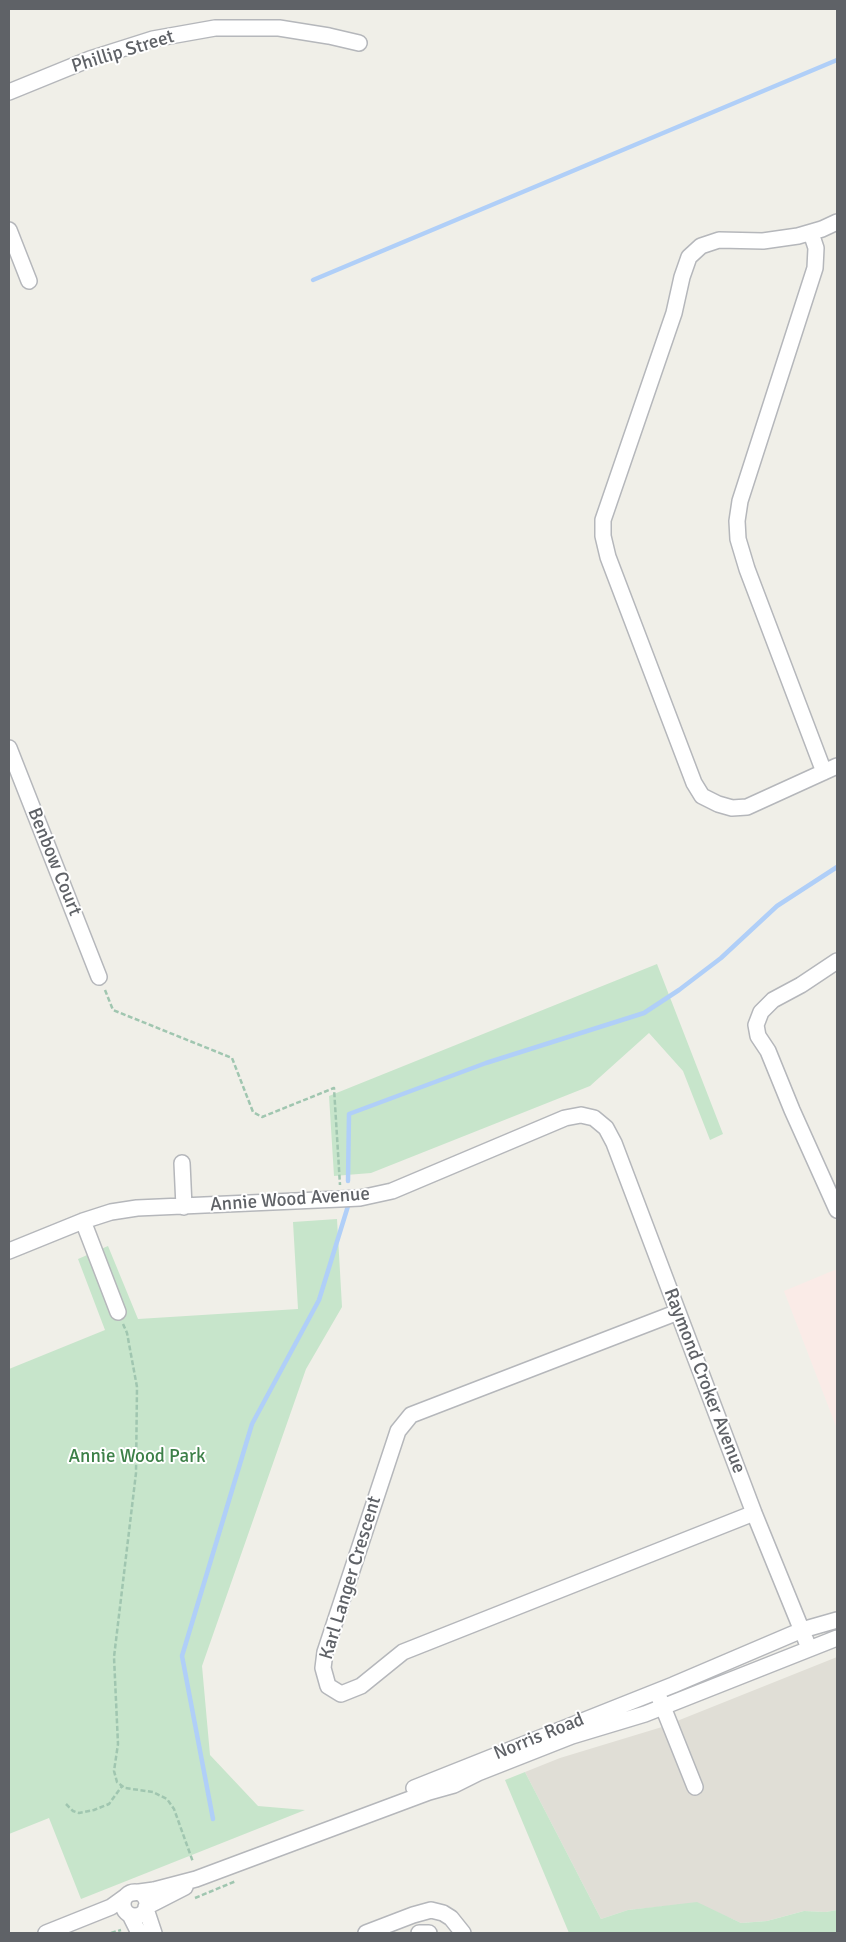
<!DOCTYPE html>
<html>
<head>
<meta charset="utf-8">
<style>
	body { margin:0 }
	#map { position:relative; width:846px; height:1942px; overflow:hidden; background:#f0efe8; font-family:Signika,sans-serif }
	canvas { display:block }
	.frame { position:absolute; inset:0; border:10px solid #5f6267; pointer-events:none }
</style>
</head>
<body>
<div id="map">
<canvas width="846" height="1942"></canvas>
<div class="frame"></div>
</div>
<script>
const context = document.querySelector('canvas').getContext('2d');
context.lineJoin = 'round';
function paint(path, color) {
  context.fillStyle = color;
  context.fill(path, 'evenodd');
}
function shape(rows) {
  const path = new Path2D();
  for (const r of rows) {
    if (r.length === 3) {
      path.moveTo(r[0] + r[2], r[1]);
      path.arc(r[0], r[1], r[2], 0, 2 * Math.PI);
      continue;
    }
    path.moveTo(r[0], r[1]);
    for (let i = 2; i < r.length; i += 2) path.lineTo(r[i], r[i + 1]);
  }
  return path;
}
function trace(path, color, width, dash) {
  context.strokeStyle = color;
  context.lineWidth = width;
  context.lineCap = dash ? 'butt' : 'round';
  context.setLineDash(dash || []);
  context.stroke(path);
}
function label(font, color, halo, rows, align = 'center') {
  context.font = font + ' Signika,sans-serif';
  context.lineWidth = 4;
  context.setLineDash([]);
  context.textBaseline = 'middle';
  context.strokeStyle = halo;
  context.fillStyle = color;
  for (const [text, x, y, turn = 0] of rows) {
    context.save();
    context.translate(x, y);
    context.rotate((+turn || 0) * Math.PI / 180);
    context.textAlign = isNaN(turn) ? turn : align;
    if (halo) context.strokeText(text, 0, 0);
    context.fillText(text, 0, 0);
    context.restore();
  }
}
const education = shape([
	[837,1657,837,1910,826,1912,804,1911,767,1921,741,1923,697,1903,628,1910,601,1919,525,1772,560,1758,662,1727]
]);
const medical = shape([
	[837,1269,837,1429,784,1291]
]);
const green = shape([
	[657,964,723,1134,710,1140,683,1071,649,1033,590,1086,371,1173,334,1176,329,1096],
	[337,1219,342,1307,306,1369,202,1666,210,1755,258,1806,305,1810,81,1899,49,1818,9,1834,9,1369,105,1330,78,1259,108,1246,138,1319,298,1309,293,1222],
	[525,1772,601,1919,628,1910,697,1902,741,1923,767,1921,804,1911,826,1912,837,1910,837,1933,569,1933,505,1780]
]);
const stream = shape([
	[313,280,837,60],
	[348,1181,349,1114,486,1063,644,1013,679,990,721,958,777,906,837,867],
	[213,1819,182,1656,252,1424,319,1300,348,1206]
]);
const path = shape([
	[105,990,113,1010,232,1058,253,1112,262,1117,334,1088,340,1185],
	[123,1324,127,1333,137,1387,136,1473,114,1657,118,1744,114,1771,117,1782,125,1788,153,1792,167,1799,174,1809,193,1862],
	[66,1804,73,1811,79,1813,94,1810,109,1804,122,1786],
	[195,1898,236,1881],
	[111,1933,121,1930]
]);
const minor = shape([
	[9,92,90,59,153,39,215,28,279,28,329,36,359,43],
	[837,222,822,229,798,236,763,241,719,240,701,246,689,257,682,277,674,313,603,520,603,536,608,557,694,783,702,796,718,804,732,808,747,807,837,766],
	[9,230,29,281],
	[811,233,816,248,815,268,740,501,737,521,738,539,747,569,824,772],
	[9,748,99,977],
	[837,961,801,985,773,1000,761,1012,756,1025,758,1036,768,1051,792,1110,837,1210],
	[182,1163,184,1207],
	[83,1221,118,1312],
	[9,1251,83,1221,111,1212,137,1208,340,1199,360,1198,392,1191,565,1118,581,1115,594,1118,606,1128,614,1143,754,1513,809,1648],
	[678,1312,411,1415,398,1431,325,1652,323,1668,328,1686,341,1694,361,1686,403,1652,754,1513],
	[659,1697,695,1787],
	[414,1788,673,1685,802,1630,837,1620],
	[135,1904,12],
	[132,1893,154,1890,196,1879,429,1792,454,1785,478,1773,572,1736,645,1714,837,1638],
	[146,1907,185,1887],
	[146,1909,154,1933],
	[130,1915,139,1933],
	[46,1933,111,1907,129,1894],
	[366,1933,413,1915,431,1910,443,1913,451,1918,463,1933],
	[419,1933,429,1933]
]);
const streetNames = [
	["Phillip Street",123,52,-17],
	["Benbow Court",54,862,68],
	["Annie Wood Avenue",290,1200,-4],
	["Raymond Croker Avenue",704,1381,69],
	["Karl Langer Crescent",351,1578,-73],
	["Norris Road",539,1737,-22]
];
const parkNames = [
	["Annie Wood Park",137,1457]
];
paint(education, '#e0ded6');
paint(medical, '#faebe7');
paint(green, '#c7e5cb');
trace(stream, '#b0cff8', 4.5);
trace(minor, '#b5b7bb', 18);
trace(path, '#a0c6b0', 2.5, [5, 2.5]);
trace(minor, '#fff', 15);
label('19px', '#5f6267', '#fff', streetNames);
label('19px', '#3d8048', '#fff', parkNames);
</script>
</body>
</html>
